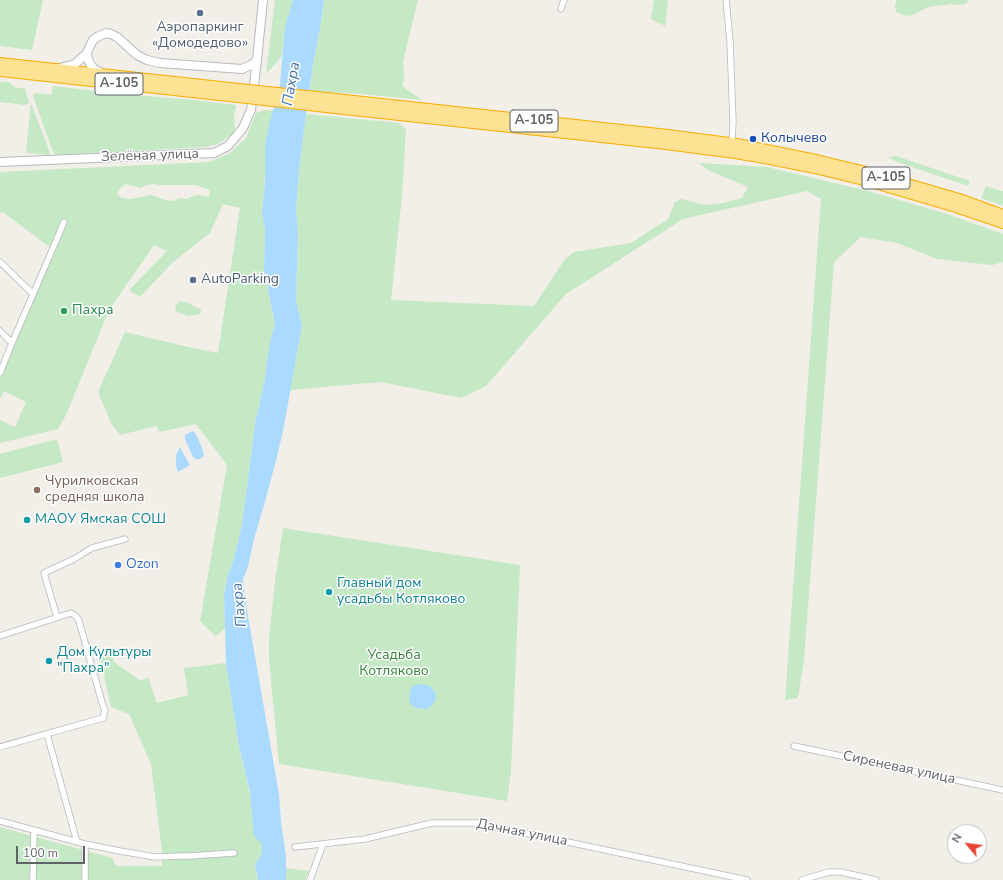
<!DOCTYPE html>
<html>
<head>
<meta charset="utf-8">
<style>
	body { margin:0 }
	#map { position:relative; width:1003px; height:880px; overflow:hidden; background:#f1efe8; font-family:"Nunito Sans",sans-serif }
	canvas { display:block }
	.north { position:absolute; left:947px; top:824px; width:40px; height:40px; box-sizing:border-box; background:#fff; border:1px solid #bfc1c3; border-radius:50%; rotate:299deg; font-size:11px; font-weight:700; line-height:16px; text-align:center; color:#5f6368 }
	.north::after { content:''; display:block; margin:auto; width:14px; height:18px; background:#ea4335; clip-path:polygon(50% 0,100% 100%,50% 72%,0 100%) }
	.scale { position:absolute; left:16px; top:846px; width:69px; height:18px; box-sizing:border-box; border:2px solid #5f6368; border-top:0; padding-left:5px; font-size:12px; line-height:14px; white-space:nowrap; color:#5f6368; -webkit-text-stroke:3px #fff; paint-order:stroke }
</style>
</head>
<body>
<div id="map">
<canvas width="1003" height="880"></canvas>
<div class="north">N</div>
<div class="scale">100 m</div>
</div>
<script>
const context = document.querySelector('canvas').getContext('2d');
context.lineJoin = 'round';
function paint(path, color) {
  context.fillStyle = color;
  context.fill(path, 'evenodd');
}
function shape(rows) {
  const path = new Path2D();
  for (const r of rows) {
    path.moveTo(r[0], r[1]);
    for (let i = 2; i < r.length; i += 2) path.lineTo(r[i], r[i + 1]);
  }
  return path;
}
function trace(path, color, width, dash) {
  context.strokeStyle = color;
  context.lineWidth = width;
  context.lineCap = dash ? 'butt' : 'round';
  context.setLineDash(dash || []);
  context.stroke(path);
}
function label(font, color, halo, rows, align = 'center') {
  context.font = font + ' "Nunito Sans",sans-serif';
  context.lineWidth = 3;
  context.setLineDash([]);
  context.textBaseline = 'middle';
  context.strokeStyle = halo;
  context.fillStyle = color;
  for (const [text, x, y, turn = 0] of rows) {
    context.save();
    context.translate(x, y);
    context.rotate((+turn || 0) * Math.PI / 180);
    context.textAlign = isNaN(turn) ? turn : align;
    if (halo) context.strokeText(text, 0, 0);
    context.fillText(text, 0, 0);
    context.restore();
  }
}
const green = shape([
	[0,0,43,0,32,50,0,46],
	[275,0,293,0,285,27,282,56,266,74],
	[324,0,418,0,403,61,404,79,402,86,422,100,362,94,310,91,314,59,320,28],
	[654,0,668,0,665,26,651,19],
	[897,0,969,0,965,4,959,5,951,4,929,7,910,16,903,15,896,12,895,5],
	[0,82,9,82,14,87,25,89,27,96,29,101,28,104,25,105,0,102],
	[53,86,122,94,193,100,236,105,234,117,235,129,231,135,225,139,218,144,206,147,56,155,53,152,33,96,35,93,51,95],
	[31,103,50,153,48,155,29,153,26,152],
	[266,110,274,111,269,124,262,213,265,230,264,269,275,324,272,334,269,347,265,379,255,424,242,525,234,559,228,575,224,595,225,629,215,636,200,621,227,465,196,424,160,432,156,426,120,435,111,423,98,392,125,332,188,347,218,353,240,208,223,204,210,233,173,262,140,297,129,290,167,251,154,245,109,310,66,415,58,429,0,443,0,420,15,427,26,402,4,391,0,399,0,372,51,248,4,213,0,212,0,172,209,162,230,153,246,138,256,113],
	[126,184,140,188,146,185,153,184,160,185,196,185,210,190,209,196,208,197,200,195,193,196,187,199,180,198,172,201,165,200,152,195,130,199,122,198,117,194,120,188],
	[306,114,399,123,406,129,402,196,391,300,534,306,565,259,574,252,631,243,668,219,675,202,681,199,705,205,723,203,742,198,748,187,708,170,699,163,767,167,868,191,944,213,1003,234,1003,262,992,265,937,259,897,243,861,237,834,262,804,660,798,698,785,700,821,199,807,191,683,219,566,294,486,386,461,398,381,382,290,390,302,325,296,301,298,234,296,210,299,170],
	[896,156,970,181,968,186,895,161,888,157],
	[986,186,1001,191,1003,191,1003,206,981,198],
	[180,301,188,303,195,307,201,309,200,314,188,316,176,311,175,306],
	[57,439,63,462,0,478,0,454],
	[283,528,520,565,511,771,507,801,279,764,269,660,269,639,275,581],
	[111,647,114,662,141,681,148,677,157,703,188,695,184,668,226,663,239,747,262,844,262,853,255,865,258,880,0,880,0,827,112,858,116,866,162,866,162,851,151,764,129,714,111,707,99,652],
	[286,868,309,871,305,880,286,880]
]);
const water = shape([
	[293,0,324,0,320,28,314,59,306,114,299,170,296,210,298,234,296,301,302,325,284,426,277,457,264,505,254,539,248,567,243,579,245,599,279,794,281,822,286,857,286,880,258,880,255,865,262,853,262,844,254,836,250,792,239,747,226,663,224,595,228,575,234,559,242,525,255,424,265,379,269,347,272,334,275,324,264,269,265,230,262,213,265,181,265,148,269,124,280,86,281,71,285,27],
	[193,431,197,436,202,448,204,456,200,459,196,459,193,457,185,439,185,435],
	[180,447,190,465,178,472,176,466,176,455],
	[420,684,430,686,435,692,436,699,432,705,427,709,417,708,412,706,409,701,410,691,413,686]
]);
const street = shape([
	[726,0,730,41,733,121,732,144],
	[561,9,564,0],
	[0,262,33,294],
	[0,331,12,343],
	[0,373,12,343,50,255,64,222],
	[57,617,44,573,74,559,92,548,125,539],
	[0,636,71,613,76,616,79,621,103,706,105,710,103,718,0,747],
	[47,734,77,842],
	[794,746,1003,790],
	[0,821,85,844,120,851,155,857,181,856,189,856,234,853],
	[295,847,365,839,432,823,478,823,747,880],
	[33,880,34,830],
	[85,880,85,844],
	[310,880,323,844],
	[802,880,829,872,841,872,876,880]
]);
const secondary = shape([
	[60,68,75,64,87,53],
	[102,73,94,69,90,64,88,59,87,53,90,46,93,40,97,37,106,33,111,34,117,37,137,55,147,60,160,63,242,69,251,65,257,60],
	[0,162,214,153,228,146,243,128,251,110,257,60,263,0]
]);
const highway = shape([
	[0,63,239,89],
	[0,71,238,97],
	[336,99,668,135,737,144,816,160,870,173,959,199,1003,215],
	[335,108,666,144,735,153,765,158,815,168,868,181,956,207,1003,223]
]);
const highwayBridge = shape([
	[239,89,336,99],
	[238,97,335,108]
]);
const markers = [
	[200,13,4,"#5c6f8a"],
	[753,139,4,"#1a4fb4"],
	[193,280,4,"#5c6f8a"],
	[64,311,4,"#2e9e5b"],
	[37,490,4,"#8d6e63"],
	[27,520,4,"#0f9aa8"],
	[118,565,4,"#3f7fe0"],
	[329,592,4,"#0f9aa8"],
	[49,661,4,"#0f9aa8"]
];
const shields = [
	[119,84,48],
	[534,121,48],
	[886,178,48]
];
const shieldNames = [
	["А-105",119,84],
	["А-105",534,121],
	["А-105",886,178]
];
const serviceNames = [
	["Аэропаркинг",200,28],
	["«Домодедово»",200,44],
	["AutoParking",201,280,"left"]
];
const transitNames = [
	["Колычево",761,139]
];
const streetNames = [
	["Зелёная улица",150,156,-2],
	["Сиреневая улица",899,768,12],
	["Дачная улица",522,833,11]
];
const leisureNames = [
	["Пахра",72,311]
];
const educationNames = [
	["Чурилковская",45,482],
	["средняя школа",45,498]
];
const cultureNames = [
	["МАОУ Ямская СОШ",35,520],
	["Главный дом",337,584],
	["усадьбы Котляково",337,600],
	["Дом Культуры",57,653],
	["\"Пахра\"",57,669]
];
const shopNames = [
	["Ozon",126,565]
];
const parkNames = [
	["Усадьба",394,656],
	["Котляково",394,672]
];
const waterNames = [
	["Пахра",292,84,-80],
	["Пахра",240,605,-96]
];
paint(green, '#c5e8c5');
paint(water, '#aadaff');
trace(street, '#b5b8bc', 7);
trace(secondary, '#b6babf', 10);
trace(highway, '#f9ab00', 12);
trace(street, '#fff', 5.5);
trace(secondary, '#fff', 8);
trace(highway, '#fde293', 10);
trace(highwayBridge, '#f9ab00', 12, []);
trace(highwayBridge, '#fde293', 10);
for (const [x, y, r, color] of markers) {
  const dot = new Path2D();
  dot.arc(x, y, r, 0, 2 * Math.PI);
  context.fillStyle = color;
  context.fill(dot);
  trace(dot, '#fff', 1.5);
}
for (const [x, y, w] of shields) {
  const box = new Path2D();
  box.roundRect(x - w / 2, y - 11, w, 22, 3);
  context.fillStyle = '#fff';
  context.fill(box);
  trace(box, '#5f6368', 1);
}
label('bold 13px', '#5f6368', null, shieldNames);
label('14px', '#4e5e75', '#fff', serviceNames);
label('14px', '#164399', '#fff', transitNames, 'left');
label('14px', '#5f6368', '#fff', streetNames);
label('14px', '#27864d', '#fff', leisureNames, 'left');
label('14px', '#785e54', '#fff', educationNames, 'left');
label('14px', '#0d838f', '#fff', cultureNames, 'left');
label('14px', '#366cbe', '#fff', shopNames, 'left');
label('14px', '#348238', '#fff', parkNames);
label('italic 15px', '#4174aa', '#fff', waterNames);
</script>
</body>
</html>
